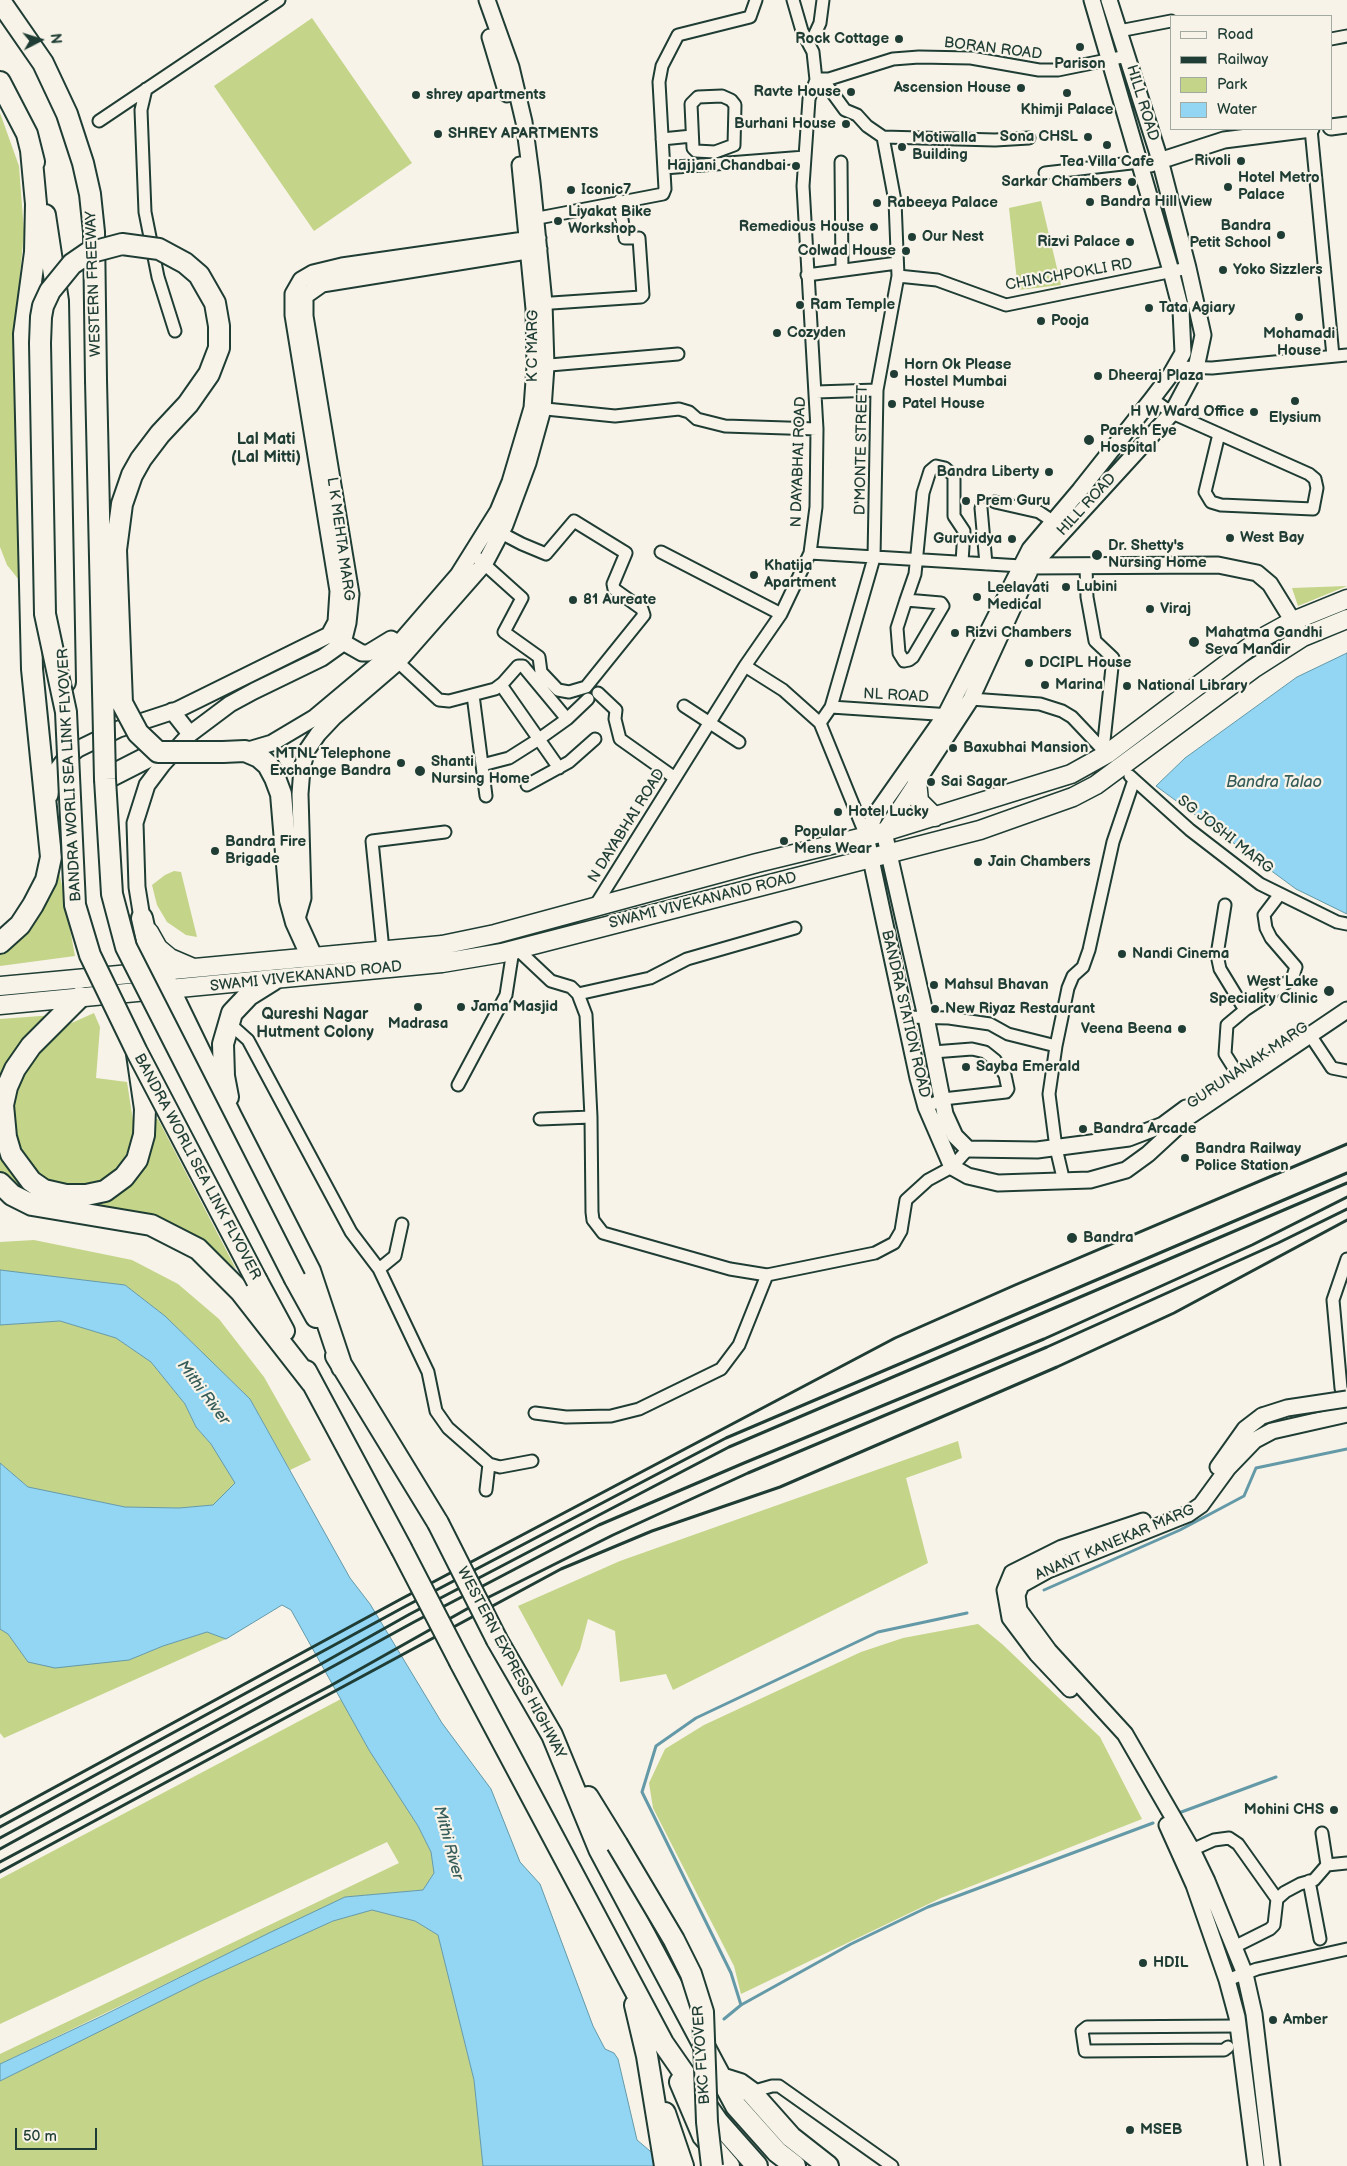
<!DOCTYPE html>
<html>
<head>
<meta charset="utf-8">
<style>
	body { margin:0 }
	#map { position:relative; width:1347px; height:2166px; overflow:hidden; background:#f7f3e8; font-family:"Balsamiq Sans",sans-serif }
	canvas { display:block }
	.legend { position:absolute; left:1170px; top:15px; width:162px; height:115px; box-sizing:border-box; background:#f7f3e8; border:1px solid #a1aaa0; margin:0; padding:6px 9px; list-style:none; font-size:15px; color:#1f3d34 }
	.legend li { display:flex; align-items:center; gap:10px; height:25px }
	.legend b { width:25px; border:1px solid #a1aaa0 }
	.north { position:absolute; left:15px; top:15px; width:50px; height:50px; -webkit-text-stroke:4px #f7f3e8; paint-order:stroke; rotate:85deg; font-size:14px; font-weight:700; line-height:20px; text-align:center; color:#1f3d34 }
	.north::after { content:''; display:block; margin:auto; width:18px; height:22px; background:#1f3d34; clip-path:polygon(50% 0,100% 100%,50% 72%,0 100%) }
	.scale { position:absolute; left:15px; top:2128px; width:82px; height:22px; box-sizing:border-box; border:2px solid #1f3d34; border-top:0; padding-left:6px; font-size:15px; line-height:18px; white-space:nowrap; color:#1f3d34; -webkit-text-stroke:4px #f7f3e8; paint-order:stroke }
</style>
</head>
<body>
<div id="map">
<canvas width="1347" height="2166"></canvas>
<ul class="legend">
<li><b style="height:6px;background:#f7f3e8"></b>Road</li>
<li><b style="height:6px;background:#1f3d34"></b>Railway</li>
<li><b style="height:14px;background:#c4d489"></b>Park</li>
<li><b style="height:14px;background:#92d6f4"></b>Water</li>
</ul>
<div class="north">N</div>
<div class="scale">50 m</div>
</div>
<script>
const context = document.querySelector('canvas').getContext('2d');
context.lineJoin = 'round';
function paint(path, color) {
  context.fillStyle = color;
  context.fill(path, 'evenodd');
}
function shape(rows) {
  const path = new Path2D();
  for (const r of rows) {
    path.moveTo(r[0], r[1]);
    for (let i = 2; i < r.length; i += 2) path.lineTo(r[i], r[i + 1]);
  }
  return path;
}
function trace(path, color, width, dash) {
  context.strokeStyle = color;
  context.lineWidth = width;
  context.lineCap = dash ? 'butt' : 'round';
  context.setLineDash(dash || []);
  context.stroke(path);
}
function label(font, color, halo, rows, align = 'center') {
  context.font = font + ' "Balsamiq Sans",sans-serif';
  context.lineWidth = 4.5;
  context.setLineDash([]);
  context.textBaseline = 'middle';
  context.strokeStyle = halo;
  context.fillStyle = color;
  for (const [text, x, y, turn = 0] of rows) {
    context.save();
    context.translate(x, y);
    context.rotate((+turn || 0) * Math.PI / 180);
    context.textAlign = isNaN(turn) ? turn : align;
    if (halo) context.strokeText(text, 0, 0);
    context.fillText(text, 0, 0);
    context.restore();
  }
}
const green = shape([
	[312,18,412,163,314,231,214,86],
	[0,113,19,166,24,232,15,327,19,580,7,565,0,547],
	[1041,201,1061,285,1018,290,1009,208],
	[1347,586,1298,606,1292,588],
	[58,865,75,956,0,966,0,951],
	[174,871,181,872,197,937,186,935,167,922,157,905,152,885,165,875],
	[94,1013,100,1027,96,1078,127,1082,134,1127,132,1141,126,1155,115,1170,105,1178,92,1184,78,1187,63,1186,47,1181,34,1173,14,1141,11,1105,18,1082,28,1064,55,1034,67,1025],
	[54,1015,0,1083,0,1019],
	[152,1118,158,1119,236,1269,201,1241,165,1222,36,1199,9,1182,0,1172,0,1147,14,1174,110,1195],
	[34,1240,132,1260,178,1284,219,1319,264,1377,311,1460,290,1470,250,1399,165,1316,125,1285,0,1270,0,1242],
	[60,1321,116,1338,151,1362,185,1404,196,1427,211,1444,236,1483,213,1505,179,1508,125,1507,28,1487,0,1463,0,1325],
	[958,1441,962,1458,906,1478,928,1563,673,1690,666,1674,620,1682,615,1631,588,1619,580,1649,562,1687,518,1606,620,1561],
	[978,1624,1002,1644,1100,1737,1142,1819,941,1898,741,1994,734,1966,653,1808,649,1783,665,1749,704,1725,861,1652,903,1638],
	[0,1629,8,1634,28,1662,129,1660,163,1646,207,1632,226,1639,4,1738,0,1733],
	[341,1699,369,1750,418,1826,431,1852,434,1873,423,1890,345,1897,0,2064,0,2054,399,1863,387,1842,0,2024,0,1879],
	[372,1910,415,1921,438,1935,474,2080,483,2166,0,2166,0,2081,201,1981,333,1921]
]);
const water = shape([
	[1347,653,1347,914,1296,889,1156,786,1185,758,1297,677,1347,653],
	[0,1270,125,1285,165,1316,250,1399,350,1578,370,1604,442,1723,491,1789,520,1862,540,1884,593,2026,605,2049,614,2053,618,2059,637,2140,656,2156,654,2166,483,2166,474,2080,438,1935,415,1921,372,1910,333,1921,201,1981,0,2081,0,2064,102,2016,269,1933,345,1897,423,1890,434,1873,431,1852,418,1826,369,1750,291,1610,282,1605,226,1639,207,1632,163,1646,129,1660,55,1668,28,1662,8,1634,0,1629,0,1463,28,1487,125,1507,179,1508,213,1505,235,1483,211,1444,196,1427,185,1404,151,1362,116,1338,60,1321,0,1325,0,1270]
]);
const stream = shape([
	[1044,1590,1180,1530,1244,1496,1256,1468,1347,1449],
	[1176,1814,1276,1777],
	[741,2005,851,1944,928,1907,1153,1823],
	[724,2019,741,2005,731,1973,642,1792,656,1746,696,1718,878,1632,967,1613]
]);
const street = shape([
	[1119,31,1171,21],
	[1331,39,1347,36],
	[807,40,814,36,820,23,823,0],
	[817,79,829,79,893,59,919,57,971,58,1039,70,1058,70,1127,56],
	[816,80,826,84,845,110,857,115,867,126,883,137,895,201,898,276,877,390,874,558,831,707,820,723],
	[146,89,141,110,145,212,158,277,175,331],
	[722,96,731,100,735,105,734,145,715,152,696,151,693,148,691,104,698,97,722,96],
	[99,121,279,0],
	[1311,129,1333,356],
	[883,137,995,140,1029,138],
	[662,139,692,136],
	[841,162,842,270],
	[664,168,805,157],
	[1045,173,1140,162],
	[528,220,663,194,665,189,659,82,662,66,678,35,750,17,756,0],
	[807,275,897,263],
	[898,276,937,280,1006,305,1188,268],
	[537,304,641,297,643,295,639,238,625,238,619,201],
	[538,366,678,354],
	[1176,367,1212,368,1347,355],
	[816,392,877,390],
	[1152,399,1172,413,1309,474,1315,479,1317,488,1313,509,1221,505,1211,502,1205,492,1219,434],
	[536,408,615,416,679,409,689,412,697,419,725,426,817,429],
	[995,502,1039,512,1060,526],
	[981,508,986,564],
	[661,552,781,614],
	[810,553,1021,566],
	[473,554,522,598,504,632,539,657,541,672,558,690,569,692,586,687,644,615,642,609,614,589,613,584,626,553,574,521,546,554,522,544,501,533],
	[1086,567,1087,597,1095,641,1113,658,1103,750],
	[906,600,941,603,943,606,913,657,909,660,904,661,899,653,897,628,906,600,915,574,923,493,930,471,936,466,945,468,954,476,954,516,964,531,962,562],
	[398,662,439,700,449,701,495,689,503,683,518,666,523,666,567,719],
	[745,666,783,690,820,723,866,836],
	[501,685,559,768],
	[598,693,616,710,615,719,620,739,675,778],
	[473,695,486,796],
	[971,699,1040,704,1062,711,1072,717,1106,753],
	[684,706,739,742],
	[831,707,951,715],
	[482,765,509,758,539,739,567,719,588,699],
	[1130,776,1190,830,1260,884,1337,922,1347,924],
	[527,785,569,762,595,739],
	[1225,905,1217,955,1220,969,1245,1010],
	[595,906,745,666,781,614,810,553,816,507,817,429,803,186,809,99,816,80,813,52,802,31,793,0],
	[517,949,551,981,571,987,578,994,586,1015,591,1117,592,1212,593,1220,603,1233,730,1269,767,1275,875,1253,894,1243,901,1231,906,1200,928,1180,952,1167,968,1149],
	[383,950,372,841,445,832],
	[578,994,650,978,687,959,795,928],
	[905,1017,949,1018,990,1024,1008,1034,1056,1046],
	[229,1023,248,1040,351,1232,379,1269,428,1372,436,1411,448,1428,489,1464,486,1490],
	[1310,1035,1332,1068,1347,1071],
	[1237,1073,1225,1054,1227,1025,1245,1010,1292,979,1296,967,1271,938,1266,928,1264,915,1280,894],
	[458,1085,506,995,513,950],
	[926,1107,943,1099,1006,1092,1008,1089,1005,1075,995,1060,985,1052,972,1049,933,1052],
	[540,1119,591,1117],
	[1064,1182,1056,1148,1049,1094,1056,1046,1068,988,1073,976,1083,967,1089,950,1113,842,1134,780],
	[379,1269,395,1256,402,1224],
	[1346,1406,1341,1388,1333,1300,1347,1259],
	[535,1413,566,1417,611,1416,639,1409,721,1369,739,1345,767,1275],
	[489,1464,500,1467,532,1461],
	[1322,1833,1327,1865],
	[1185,1853,1214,1840,1229,1838,1238,1844,1277,1899],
	[1309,1881,1320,1939],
	[1234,1947,1270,1929,1274,1925,1277,1899,1285,1892,1300,1884,1314,1880,1327,1865,1347,1863],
	[1227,1980,1257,1969,1347,1949],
	[1228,2047,1224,2050,1085,2051,1082,2031,1087,2027,1238,2026],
	[751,2092,772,2086,779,2086,892,2166]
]);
const secondary = shape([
	[1092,0,1171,271,1181,310,1183,353,1171,374,1152,399,1080,490,1030,549,946,714,875,815,866,836,918,1078,926,1107,952,1167,968,1176,998,1183,1090,1180,1126,1170,1148,1154,1187,1118,1347,1010],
	[1109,0,1160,160,1188,268,1203,335,1196,368,1172,413,1032,566,971,699,884,832,926,1017,945,1114,955,1136,968,1149,1037,1150,1129,1138,1163,1125,1186,1108],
	[490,37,507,94],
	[1331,127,1347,125],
	[1150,164,1224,140,1311,129],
	[1026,566,1218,565,1257,573,1270,584,1299,631],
	[334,637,362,653,368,653,391,639,406,648],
	[172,711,190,734],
	[245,751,272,743,314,718,388,656,458,575,498,511,510,482,532,408,535,367,534,309,520,165],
	[50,795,53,775,65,759,78,749,119,729,177,710,329,635,336,622,338,591,293,315,293,294,301,280,313,273,342,266,538,238],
	[142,918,137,887,135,823,147,785,162,765,190,734,230,704,254,691,322,658,343,643,348,623,351,594,305,316,305,296,322,284,539,249],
	[296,922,303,898,300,794,302,768,307,750,318,734,334,717,398,662,485,563,505,525,528,463,543,409,546,366,544,303,532,182,524,122,511,67,487,0],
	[1218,1467,1245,1429,1262,1416],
	[1070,1689,1037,1654,1010,1618,1005,1590,1012,1573,1062,1548,1143,1521],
	[1167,1825,1194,1885,1227,1980,1237,2017,1256,2166],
	[1272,2166,1254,2014,1245,1974,1207,1881,1192,1850,1125,1734,1049,1651,1019,1610,1017,1595,1021,1585,1048,1570,1188,1514,1201,1505,1228,1468,1255,1440,1272,1431,1347,1414]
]);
const primary = shape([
	[917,781,919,801,935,817],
	[149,932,158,948,170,958,191,967],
	[0,986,442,945,495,934,757,863,884,832,1071,774,1107,754,1260,639,1293,621,1347,599],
	[0,1005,442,963,502,953,980,830,1073,797,1096,785,1253,669,1303,637,1347,619]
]);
const highway = shape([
	[0,1,43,63,67,114,83,163,90,194,94,232,96,380],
	[0,82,27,134,34,162],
	[45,215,58,301,65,682],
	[223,752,245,751,259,757,268,765,275,778,281,794,290,900,296,922,311,955],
	[105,779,158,752],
	[142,918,148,945,231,1116,310,1271,342,1367],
	[0,943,20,925,33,905,46,880,51,857,32,669,24,334,35,252,36,204,31,150],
	[80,997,31,1046,15,1069,7,1087,3,1105,6,1137,11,1154,31,1181,44,1190,66,1195,86,1195,105,1191,124,1177,137,1160,144,1135,145,1109,137,1054],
	[228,1097,224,1076,223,1044,232,1013,249,995,273,980],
	[0,1183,12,1195,32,1205,151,1225,198,1249,241,1292,312,1383],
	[295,1279,316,1317],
	[257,1281,284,1331],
	[336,1356,438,1523],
	[306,1371,401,1548],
	[497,1640,552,1735,599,1849,736,2106,777,2152,795,2166],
	[460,1662,663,2043,718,2122,757,2166],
	[588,1797,617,1844],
	[635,2005,647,2056,665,2166],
	[721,2078,740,2084,751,2092,791,2137,828,2166],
	[680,2082,703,2136,729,2166],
	[665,2113,683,2166]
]);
const rail = shape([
	[0,1817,401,1599,895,1338,1015,1285,1347,1144],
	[0,1827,406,1606,726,1438,1347,1173],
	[0,1838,321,1664,410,1614,729,1447,1347,1183],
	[0,1849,414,1622,599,1525,744,1463,1044,1339,1252,1245,1347,1197],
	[0,1862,330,1686,481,1601,613,1535,748,1473,1047,1347,1278,1243,1347,1209],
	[0,1872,561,1569,652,1531,780,1487,1057,1367,1174,1313,1347,1220]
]);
const secondaryBridge = shape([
	[1262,1416,1287,1408,1347,1399]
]);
const highwayBridge = shape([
	[96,380,105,779,112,894,126,947,295,1279],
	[223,752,158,752,138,733,122,703,116,550,122,504,132,475,141,459,160,434,188,404,209,374,219,348,219,326,215,303,199,275,185,263,159,249,122,244,88,253,72,264,50,291,43,306,41,317,40,343,45,614,66,712,75,905,90,955,137,1052,257,1281],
	[438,1523,497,1640],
	[401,1548,460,1662],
	[617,1844,674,1940,691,1974,703,2012,707,2122,712,2166]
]);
const markers = [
	[899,39,5,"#1f3d34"],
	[1080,47,5,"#1f3d34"],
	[1021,88,5,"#1f3d34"],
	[851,92,5,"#1f3d34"],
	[1067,93,5,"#1f3d34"],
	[416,95,5,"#1f3d34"],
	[846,124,5,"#1f3d34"],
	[438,134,5,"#1f3d34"],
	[1088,137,5,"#1f3d34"],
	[1107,145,5,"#1f3d34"],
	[902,147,5,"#1f3d34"],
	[1241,161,5,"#1f3d34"],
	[796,166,5,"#1f3d34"],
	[1132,182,5,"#1f3d34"],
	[1228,187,5,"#1f3d34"],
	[571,190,5,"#1f3d34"],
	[1090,202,5,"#1f3d34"],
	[877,203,5,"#1f3d34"],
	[558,221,5,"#1f3d34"],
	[874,227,5,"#1f3d34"],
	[1281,235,5,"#1f3d34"],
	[912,237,5,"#1f3d34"],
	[1130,242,5,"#1f3d34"],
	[906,251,5,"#1f3d34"],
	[1223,270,5,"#1f3d34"],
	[800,305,5,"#1f3d34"],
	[1149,308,5,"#1f3d34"],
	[1299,317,5,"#1f3d34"],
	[1041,321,5,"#1f3d34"],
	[777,333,5,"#1f3d34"],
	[894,374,5,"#1f3d34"],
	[1098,376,5,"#1f3d34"],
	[1295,401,5,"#1f3d34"],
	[892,404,5,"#1f3d34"],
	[1254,412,5,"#1f3d34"],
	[1089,440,6,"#1f3d34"],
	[1049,472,5,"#1f3d34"],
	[966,501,5,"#1f3d34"],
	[1230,538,5,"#1f3d34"],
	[1012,539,5,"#1f3d34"],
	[1097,555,6,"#1f3d34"],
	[754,575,5,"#1f3d34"],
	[1066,587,5,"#1f3d34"],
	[977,597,5,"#1f3d34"],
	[573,600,5,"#1f3d34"],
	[1150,609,5,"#1f3d34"],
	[955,633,5,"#1f3d34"],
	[1194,642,6,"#1f3d34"],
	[1029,663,5,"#1f3d34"],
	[1045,685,5,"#1f3d34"],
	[1127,686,5,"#1f3d34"],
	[953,748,5,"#1f3d34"],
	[401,763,5,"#1f3d34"],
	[420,771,6,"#1f3d34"],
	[931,782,5,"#1f3d34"],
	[838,812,5,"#1f3d34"],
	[784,841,5,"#1f3d34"],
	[215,851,5,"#1f3d34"],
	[978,862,5,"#1f3d34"],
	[1122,954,5,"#1f3d34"],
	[934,985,5,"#1f3d34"],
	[1329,991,6,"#1f3d34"],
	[418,1007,5,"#1f3d34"],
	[461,1007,5,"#1f3d34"],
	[935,1009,5,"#1f3d34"],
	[1182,1029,5,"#1f3d34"],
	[966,1067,5,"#1f3d34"],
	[1083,1129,5,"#1f3d34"],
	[1185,1158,5,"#1f3d34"],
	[1072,1238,6,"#1f3d34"],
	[1334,1810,5,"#1f3d34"],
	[1143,1963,5,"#1f3d34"],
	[1273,2020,5,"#1f3d34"],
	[1130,2130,5,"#1f3d34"]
];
const poiNames = [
	["Rock Cottage",889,39,"right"],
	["Parison",1080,64,"center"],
	["Ascension House",1011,88,"right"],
	["Ravte House",841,92,"right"],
	["shrey apartments",426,95],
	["Khimji Palace",1067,110,"center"],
	["Burhani House",836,124,"right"],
	["SHREY APARTMENTS",448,134],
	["Sona CHSL",1078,137,"right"],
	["Motiwalla",912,138],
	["Building",912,155],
	["Rivoli",1231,161,"right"],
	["Tea Villa Cafe",1107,162,"center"],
	["Hajjani Chandbai",786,166,"right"],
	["Hotel Metro",1238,178],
	["Palace",1238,195],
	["Sarkar Chambers",1122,182,"right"],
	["Iconic7",581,190],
	["Bandra Hill View",1100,202],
	["Rabeeya Palace",887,203],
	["Liyakat Bike",568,212],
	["Workshop",568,229],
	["Bandra",1271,226,"right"],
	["Petit School",1271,243,"right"],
	["Remedious House",864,227,"right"],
	["Our Nest",922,237],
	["Rizvi Palace",1120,242,"right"],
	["Colwad House",896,251,"right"],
	["Yoko Sizzlers",1233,270],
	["Ram Temple",810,305],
	["Tata Agiary",1159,308],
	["Pooja",1051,321],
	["Cozyden",787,333],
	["Mohamadi",1299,334,"center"],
	["House",1299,351,"center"],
	["Horn Ok Please",904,365],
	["Hostel Mumbai",904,382],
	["Dheeraj Plaza",1108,376],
	["Patel House",902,404],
	["H W Ward Office",1244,412,"right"],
	["Elysium",1295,418,"center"],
	["Parekh Eye",1100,431],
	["Hospital",1100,448],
	["Bandra Liberty",1039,472,"right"],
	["Prem Guru",976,501],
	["West Bay",1240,538],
	["Guruvidya",1002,539,"right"],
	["Dr. Shetty's",1108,546],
	["Nursing Home",1108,563],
	["Khatija",764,566],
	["Apartment",764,583],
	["Lubini",1076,587],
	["Leelavati",987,588],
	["Medical",987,605],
	["81 Aureate",583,600],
	["Viraj",1160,609],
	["Rizvi Chambers",965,633],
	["Mahatma Gandhi",1205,633],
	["Seva Mandir",1205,650],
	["DCIPL House",1039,663],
	["Marina",1055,685],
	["National Library",1137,686],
	["Baxubhai Mansion",963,748],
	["MTNL Telephone",391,754,"right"],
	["Exchange Bandra",391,771,"right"],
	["Shanti",431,762],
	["Nursing Home",431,779],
	["Sai Sagar",941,782],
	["Hotel Lucky",848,812],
	["Popular",794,832],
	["Mens Wear",794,849],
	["Bandra Fire",225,842],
	["Brigade",225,859],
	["Jain Chambers",988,862],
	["Nandi Cinema",1132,954],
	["West Lake",1318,982,"right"],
	["Speciality Clinic",1318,999,"right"],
	["Mahsul Bhavan",944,985],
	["Jama Masjid",471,1007],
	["New Riyaz Restaurant",945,1009],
	["Madrasa",418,1024,"center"],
	["Veena Beena",1172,1029,"right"],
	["Sayba Emerald",976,1067],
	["Bandra Arcade",1093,1129],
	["Bandra Railway",1195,1149],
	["Police Station",1195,1166],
	["Bandra",1083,1238],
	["Mohini CHS",1324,1810,"right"],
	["HDIL",1153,1963],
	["Amber",1283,2020],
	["MSEB",1140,2130]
];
const streetNames = [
	["BORAN ROAD",993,49,7],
	["HILL ROAD",1142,103,73],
	["CHINCHPOKLI RD",1069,275,-10],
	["WESTERN FREEWAY",94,284,-92],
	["K C MARG",533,346,-90],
	["D'MONTE STREET",862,450,-89],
	["N DAYABHAI ROAD",799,462,-88],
	["HILL ROAD",1087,505,-47],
	["L K MEHTA MARG",340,539,82],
	["NL ROAD",896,696,3],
	["BANDRA WORLI SEA LINK FLYOVER",70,775,-93],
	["N DAYABHAI ROAD",627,826,-58],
	["SG JOSHI MARG",1225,835,38],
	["SWAMI VIVEKANAND ROAD",703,901,-14],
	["SWAMI VIVEKANAND ROAD",306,977,-6],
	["BANDRA STATION ROAD",905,1014,77],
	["GURUNANAK MARG",1248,1066,-34],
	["BANDRA WORLI SEA LINK FLYOVER",197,1167,62],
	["ANANT KANEKAR MARG",1115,1543,-23],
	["WESTERN EXPRESS HIGHWAY",511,1663,62],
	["BKC FLYOVER",702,2055,-94]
];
const neighbourhoodNames = [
	["Lal Mati",266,440],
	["(Lal Mitti)",266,458],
	["Qureshi Nagar",315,1015],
	["Hutment Colony",315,1033]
];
const waterNames = [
	["Bandra Talao",1274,783],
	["Mithi River",203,1393,53],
	["Mithi River",448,1843,75]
];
paint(green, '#c4d489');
paint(water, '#92d6f4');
trace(water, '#6499a7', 1);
trace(stream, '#6499a7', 3);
trace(street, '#1f3d34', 15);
trace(secondary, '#1f3d34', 19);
trace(primary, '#1f3d34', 21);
trace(highway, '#1f3d34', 24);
trace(street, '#f7f3e8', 11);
trace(secondary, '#f7f3e8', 15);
trace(primary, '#f7f3e8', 18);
trace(highway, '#f7f3e8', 20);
trace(rail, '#1f3d34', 3);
trace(secondaryBridge, '#1f3d34', 19, []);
trace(highwayBridge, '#1f3d34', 24, []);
trace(secondaryBridge, '#f7f3e8', 15);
trace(highwayBridge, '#f7f3e8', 20);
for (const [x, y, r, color] of markers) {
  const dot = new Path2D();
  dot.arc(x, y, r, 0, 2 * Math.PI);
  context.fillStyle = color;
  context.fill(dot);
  trace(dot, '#f7f3e8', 2);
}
label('bold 15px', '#1f3d34', '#f7f3e8', poiNames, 'left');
label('15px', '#1f3d34', '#f7f3e8', streetNames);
label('bold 16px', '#1f3d34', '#f7f3e8', neighbourhoodNames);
label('italic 16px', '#365c5a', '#f7f3e8', waterNames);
</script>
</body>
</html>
